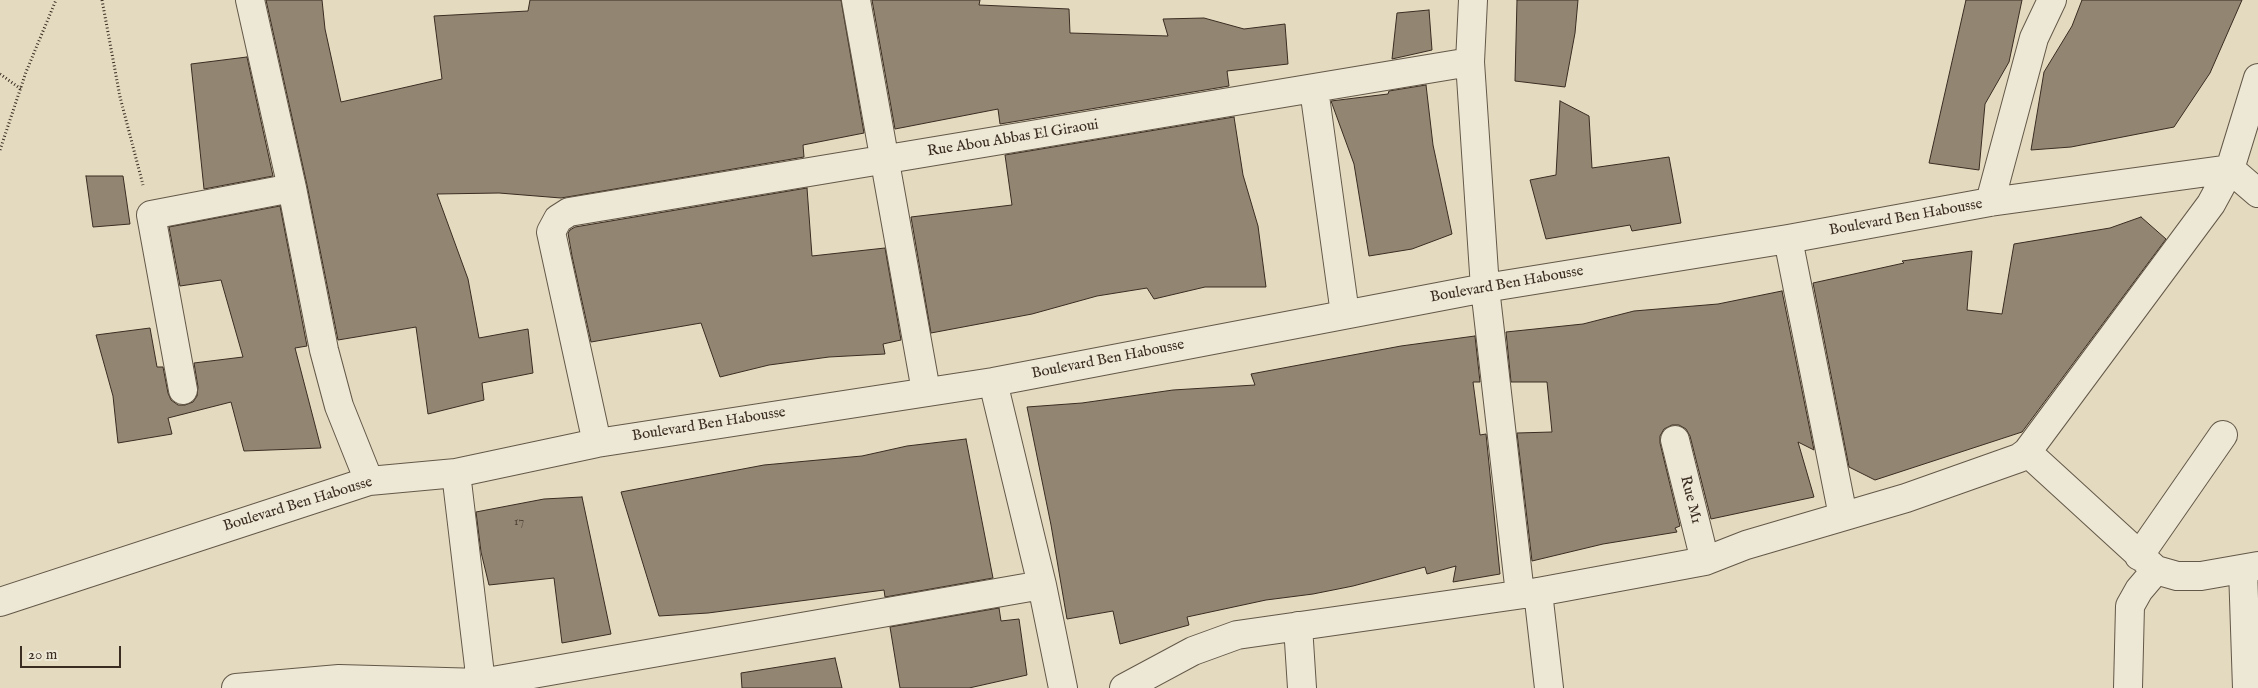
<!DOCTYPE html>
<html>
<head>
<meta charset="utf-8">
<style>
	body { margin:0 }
	#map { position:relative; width:2258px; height:688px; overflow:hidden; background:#e3dabf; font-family:"IM FELL English",serif }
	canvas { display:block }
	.scale { position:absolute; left:20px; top:646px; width:101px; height:22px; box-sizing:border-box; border:2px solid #3a2c21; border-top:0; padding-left:6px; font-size:15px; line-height:18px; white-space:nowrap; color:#3a2c21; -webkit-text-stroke:4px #ede7d5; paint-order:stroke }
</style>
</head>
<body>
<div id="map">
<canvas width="2258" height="688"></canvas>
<div class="scale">20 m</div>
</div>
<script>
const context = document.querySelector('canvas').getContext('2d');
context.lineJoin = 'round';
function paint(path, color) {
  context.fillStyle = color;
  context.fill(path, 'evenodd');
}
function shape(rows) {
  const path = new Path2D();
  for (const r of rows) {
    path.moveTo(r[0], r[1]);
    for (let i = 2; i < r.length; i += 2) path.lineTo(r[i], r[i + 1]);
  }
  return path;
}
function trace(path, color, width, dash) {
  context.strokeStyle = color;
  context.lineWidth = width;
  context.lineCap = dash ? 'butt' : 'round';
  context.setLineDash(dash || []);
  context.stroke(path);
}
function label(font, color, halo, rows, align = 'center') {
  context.font = font + ' "IM FELL English",serif';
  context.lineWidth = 4;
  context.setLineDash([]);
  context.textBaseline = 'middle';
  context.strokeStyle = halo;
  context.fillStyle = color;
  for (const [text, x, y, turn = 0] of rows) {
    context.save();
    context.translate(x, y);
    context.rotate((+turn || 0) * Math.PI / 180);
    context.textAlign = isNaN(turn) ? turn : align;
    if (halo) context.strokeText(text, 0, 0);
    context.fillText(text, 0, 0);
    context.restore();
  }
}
const building = shape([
	[266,0,322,0,325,29,341,102,442,79,434,16,528,11,530,0,841,0,864,133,803,145,804,157,561,198,499,193,437,194,468,279,479,338,528,329,533,373,482,383,484,400,428,414,416,327,338,340,307,185,266,0],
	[872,0,980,0,979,5,1069,9,1070,33,1168,36,1163,19,1204,18,1244,29,1285,24,1288,64,1227,71,1229,86,1000,124,998,109,895,129,872,0],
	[1517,0,1578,0,1575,33,1565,87,1515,81,1517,0],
	[1966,0,2022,0,2009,62,1985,104,1979,170,1929,163,1966,0],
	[2082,0,2242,0,2210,73,2174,127,2071,147,2031,150,2044,72,2072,26,2082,0],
	[1429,10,1432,50,1392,59,1397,13,1429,10],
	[247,57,273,176,204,189,191,64,247,57],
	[1426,85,1433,145,1452,234,1412,249,1369,256,1354,164,1331,101,1388,94,1389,91,1426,85],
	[1560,101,1589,116,1592,168,1669,157,1681,223,1632,231,1630,225,1546,239,1530,180,1556,175,1560,101],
	[1234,117,1243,175,1258,226,1266,287,1205,287,1154,299,1147,288,1097,296,1032,314,931,333,911,217,1012,205,1005,155,1234,117],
	[86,176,123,176,130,224,93,227,86,176],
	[807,188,812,256,885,248,901,340,883,344,885,354,829,357,769,365,720,377,701,323,591,342,572,256,568,233,570,230,575,227,807,188],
	[280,206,307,346,295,348,321,448,244,451,231,402,168,418,172,434,118,443,113,396,96,335,150,328,157,367,163,367,168,393,171,400,178,405,185,405,193,402,197,396,198,387,194,363,243,357,221,280,180,286,169,227,280,206],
	[2141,217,2166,239,2022,432,1875,480,1849,467,1813,283,1904,263,1902,261,1972,251,1967,310,2002,314,2014,244,2110,228,2141,217],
	[1782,291,1814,450,1798,442,1814,497,1711,519,1690,436,1686,429,1679,425,1672,425,1664,429,1660,436,1660,443,1680,526,1675,528,1677,532,1603,544,1532,561,1517,433,1552,432,1547,382,1511,382,1506,332,1583,324,1634,311,1718,304,1782,291],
	[1475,336,1480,382,1473,382,1480,435,1486,434,1500,574,1453,582,1456,566,1427,574,1425,567,1353,586,1313,594,1266,600,1187,617,1189,625,1120,644,1113,611,1067,619,1051,525,1027,407,1082,403,1173,390,1255,385,1251,374,1401,346,1475,336],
	[966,439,993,578,885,597,884,590,708,613,659,616,621,492,764,465,862,456,907,446,966,439],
	[582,497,611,634,562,643,554,578,489,585,481,552,476,512,544,499,582,497],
	[999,608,1001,621,1019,619,1027,675,969,688,900,688,890,627,999,608],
	[835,658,842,688,742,688,741,673,835,658]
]);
const path = shape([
	[102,0,120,97,143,185],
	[0,74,21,89],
	[0,150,26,72,56,0]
]);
const street = shape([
	[250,0,292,188,324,350,339,406,369,481],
	[856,0,926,391],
	[1473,0,1470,62,1485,288,1520,594],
	[1314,89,1345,314],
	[2230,169,2258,193],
	[1990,202,2034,38,2052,0],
	[1788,239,1843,516],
	[993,382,1042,585,1063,688],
	[183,390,151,215,292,188],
	[1675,440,1705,561],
	[597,443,551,232,558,219,569,212,1470,62],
	[2027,452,2156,570,2177,576,2201,576,2258,566],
	[456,473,481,683],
	[2139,556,2223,435],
	[2243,569,2247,688],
	[1538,592,1549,688],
	[0,602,369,481,456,473,597,443,993,382,1485,288,1788,239,1990,202,2230,169],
	[1298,626,1302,688],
	[236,688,339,679,481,683,1042,585],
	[1124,688,1193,651,1237,635,1538,592,1705,561,1746,545,1906,498,2019,458,2027,452,2211,204,2230,169,2258,78],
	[2128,688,2130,606,2139,590,2156,570]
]);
const numberNames = [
	["17",519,523]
];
const streetNames = [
	["Rue Abou Abbas El Giraoui",1013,139,-9],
	["Boulevard Ben Habousse",1906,218,-10],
	["Boulevard Ben Habousse",1507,285,-10],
	["Boulevard Ben Habousse",1108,360,-11],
	["Boulevard Ben Habousse",709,425,-9],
	["Rue M1",1690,500,76],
	["Boulevard Ben Habousse",298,505,-17]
];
paint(building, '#928673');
trace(building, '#3a2c21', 1);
trace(street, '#645848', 30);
trace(path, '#3a2c21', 3, [1, 2.5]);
trace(street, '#ede7d5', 28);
label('12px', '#504236', null, numberNames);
label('15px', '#3a2c21', '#ede7d5', streetNames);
</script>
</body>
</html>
